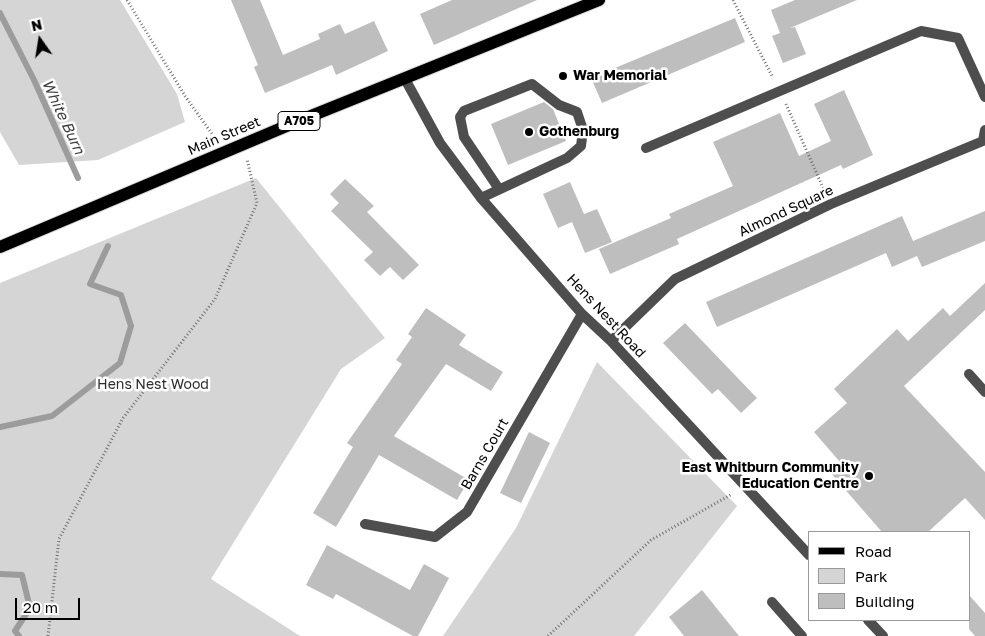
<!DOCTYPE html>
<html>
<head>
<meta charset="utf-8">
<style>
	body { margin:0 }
	#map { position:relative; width:985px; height:636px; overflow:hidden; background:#fff; font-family:"Golos Text",sans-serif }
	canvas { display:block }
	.legend { position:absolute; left:808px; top:531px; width:162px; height:90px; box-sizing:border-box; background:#fff; border:1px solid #999; margin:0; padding:6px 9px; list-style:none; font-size:15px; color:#000 }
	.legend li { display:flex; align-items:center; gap:10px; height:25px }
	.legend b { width:25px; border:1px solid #999 }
	.north { position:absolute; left:15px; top:15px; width:50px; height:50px; -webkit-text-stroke:4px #fff; paint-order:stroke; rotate:347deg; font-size:14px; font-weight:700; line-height:20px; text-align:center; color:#000 }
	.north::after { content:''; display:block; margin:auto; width:18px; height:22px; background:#000; clip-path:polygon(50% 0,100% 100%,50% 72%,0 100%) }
	.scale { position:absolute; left:15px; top:598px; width:65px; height:22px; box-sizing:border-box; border:2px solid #000; border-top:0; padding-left:6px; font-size:15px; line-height:18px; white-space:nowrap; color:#000; -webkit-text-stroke:4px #fff; paint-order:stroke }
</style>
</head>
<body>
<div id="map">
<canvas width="985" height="636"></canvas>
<ul class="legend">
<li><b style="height:6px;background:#000"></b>Road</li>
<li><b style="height:14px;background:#d5d5d5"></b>Park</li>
<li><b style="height:14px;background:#bebebe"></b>Building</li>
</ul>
<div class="north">N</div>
<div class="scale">20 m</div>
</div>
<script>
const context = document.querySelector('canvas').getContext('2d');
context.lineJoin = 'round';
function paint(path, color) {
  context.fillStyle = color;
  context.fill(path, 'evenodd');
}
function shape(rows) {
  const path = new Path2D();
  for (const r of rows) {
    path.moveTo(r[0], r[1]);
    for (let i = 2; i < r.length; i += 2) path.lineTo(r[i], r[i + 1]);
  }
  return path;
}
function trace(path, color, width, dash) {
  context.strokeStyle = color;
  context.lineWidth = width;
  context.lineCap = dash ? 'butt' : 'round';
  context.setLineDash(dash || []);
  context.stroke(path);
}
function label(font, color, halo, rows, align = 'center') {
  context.font = font + ' "Golos Text",sans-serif';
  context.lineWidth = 5;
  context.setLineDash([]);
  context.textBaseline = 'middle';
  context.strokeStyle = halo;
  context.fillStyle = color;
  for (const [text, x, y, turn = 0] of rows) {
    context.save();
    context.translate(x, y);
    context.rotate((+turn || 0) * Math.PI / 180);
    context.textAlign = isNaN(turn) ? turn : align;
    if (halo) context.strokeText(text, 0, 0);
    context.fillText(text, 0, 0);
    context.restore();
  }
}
const green = shape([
	[0,0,120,0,177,94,185,122,98,160,19,165,0,132],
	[256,178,385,338,341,369,211,579,300,636,0,636,0,283],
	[597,362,737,506,634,636,443,636,516,528]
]);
const stream = shape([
	[0,13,34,80,78,178],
	[0,427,52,416,120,363,131,326,121,295,90,284,108,246],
	[0,574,22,575,30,608,15,631,19,636]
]);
const building = shape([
	[231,0,260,0,283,55,320,39,318,34,340,24,345,34,374,21,388,51,336,75,332,65,265,93,254,67,258,65],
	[452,0,537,0,434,45,420,14],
	[795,0,857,0,790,28,795,27,806,54,783,63,772,36,780,33,771,10],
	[735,18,745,42,602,103,591,78],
	[844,90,873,155,843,169,841,165,677,239,679,244,610,274,599,249,671,218,669,214,733,186,713,142,780,113,799,156,831,141,814,104],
	[544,102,553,109,566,141,508,165,491,124],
	[345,179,374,206,367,212,419,265,403,280,390,267,380,276,364,260,373,252,331,211,339,203,330,194],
	[570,182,584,214,597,209,612,242,585,253,572,222,558,228,543,194],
	[985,211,985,241,922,267,917,256,892,267,886,253,717,327,706,302,902,216,913,241],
	[985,283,985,310,904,386,985,472,985,520,965,498,928,532,882,532,829,471,840,462,814,432,847,403,834,389,897,329,908,341,943,308,950,316],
	[426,308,466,335,459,345,503,372,491,391,446,364,394,436,469,480,457,500,379,455,336,527,313,513,353,447,347,443,402,364,396,360,412,337,408,334],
	[685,323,757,398,741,413,718,389,712,394,663,343],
	[529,432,550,443,521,503,500,493],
	[327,545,410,590,424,564,449,578,418,636,413,636,336,594,333,599,306,585],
	[702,590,739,636,684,636,669,617],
	[969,595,985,613,985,636,975,636,969,629]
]);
const path = shape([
	[127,0,185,96,215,138],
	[733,0,773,78],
	[786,104,824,190],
	[48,636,59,539,123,418,215,299,257,203,247,159],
	[548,636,651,540,732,494]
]);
const service = shape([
	[481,198,567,158,581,146,583,130,577,112,559,105,532,84,464,111,460,117,464,137,499,189]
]);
const minor = shape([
	[405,79,440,143,481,198,582,314,611,341,809,555],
	[646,148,921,31,958,38,985,97],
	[611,341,675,279,831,204,983,141,985,130],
	[969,374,985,392],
	[365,524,435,537,467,512,582,314],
	[772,602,802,636],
	[868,620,883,636]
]);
const primary = shape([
	[0,247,296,122,599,0]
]);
const markers = [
	[563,76,5,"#000"],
	[529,132,5,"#000"],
	[869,476,5,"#000"]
];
const shields = [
	[299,121,42]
];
const shieldNames = [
	["A705",299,121]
];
const poiNames = [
	["War Memorial",573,76],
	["Gothenburg",539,132],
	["East Whitburn Community",859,468,"right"],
	["Education Centre",859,484,"right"]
];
const streetNames = [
	["Main Street",224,136,-23],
	["Almond Square",786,211,-25],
	["Hens Nest Road",606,316,47],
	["Barns Court",485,454,-60]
];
const parkNames = [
	["Hens Nest Wood",153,385]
];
const waterNames = [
	["White Burn",63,117,65]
];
paint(green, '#d5d5d5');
trace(stream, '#9c9c9c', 6);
paint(building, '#bebebe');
trace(primary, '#dbdbdb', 14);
trace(path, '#707070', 3, [1, 2.5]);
trace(service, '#4e4e4e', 10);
trace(minor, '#4e4e4e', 10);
trace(primary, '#000', 12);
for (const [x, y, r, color] of markers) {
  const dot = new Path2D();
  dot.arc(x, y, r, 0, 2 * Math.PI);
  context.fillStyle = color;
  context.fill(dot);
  trace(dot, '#fff', 2);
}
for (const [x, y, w] of shields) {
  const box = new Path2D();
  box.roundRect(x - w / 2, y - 9.5, w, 19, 4);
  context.fillStyle = '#fff';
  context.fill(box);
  trace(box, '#000', 1);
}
label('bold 12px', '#000', null, shieldNames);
label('bold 14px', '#000', '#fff', poiNames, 'left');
label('14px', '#000', '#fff', streetNames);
label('14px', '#2c2c2c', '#fff', parkNames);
label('italic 15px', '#3d3d3d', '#fff', waterNames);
</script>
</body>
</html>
